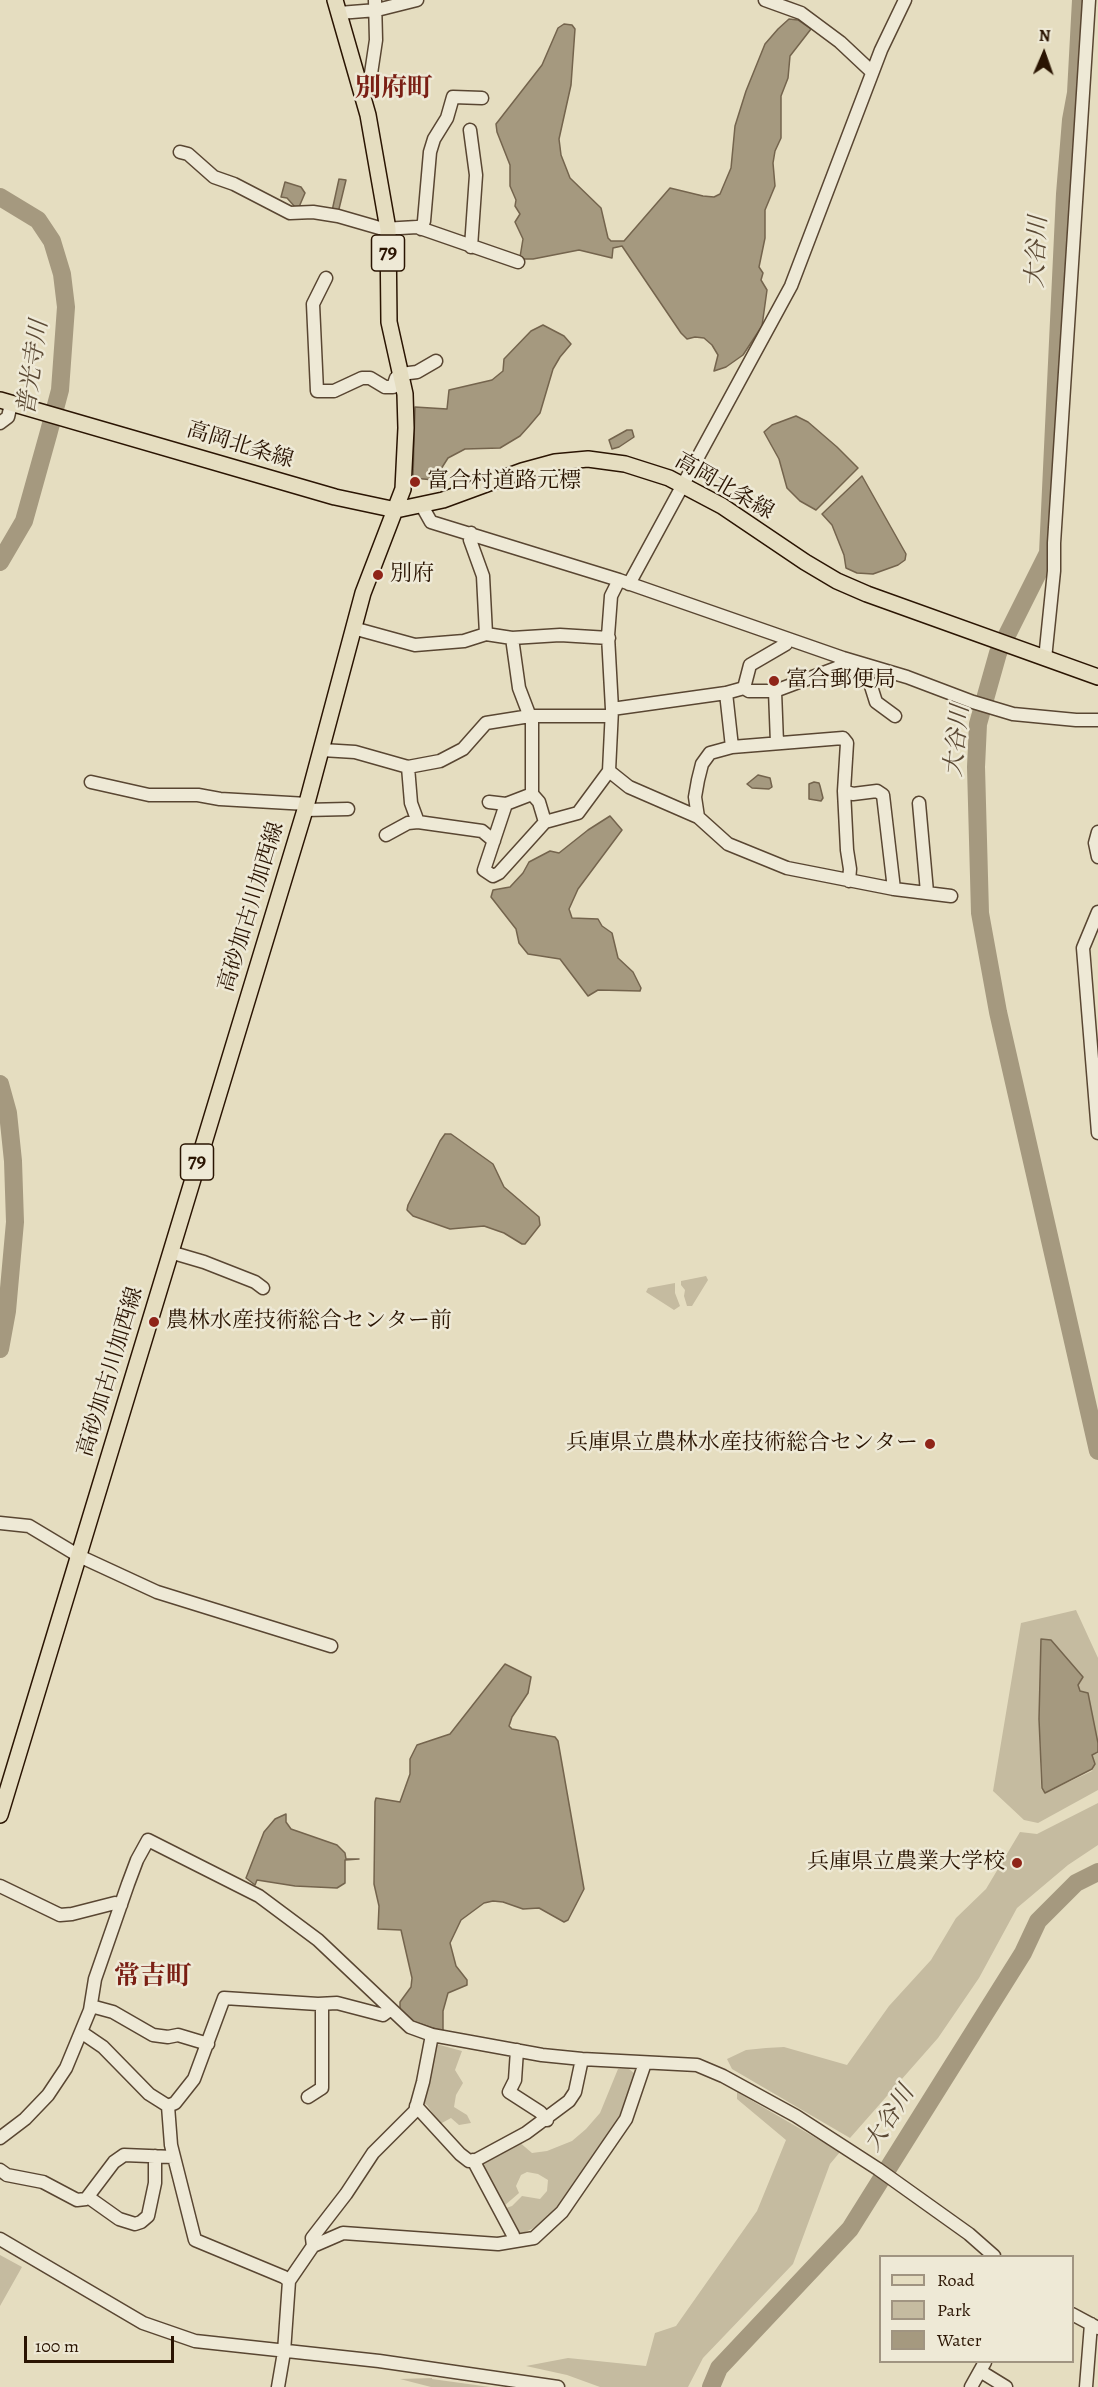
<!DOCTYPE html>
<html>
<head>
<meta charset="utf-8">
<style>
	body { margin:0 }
	#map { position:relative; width:1098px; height:2387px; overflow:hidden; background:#e5ddc0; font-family:Alegreya,serif }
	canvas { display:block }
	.legend { position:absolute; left:879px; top:2255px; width:195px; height:108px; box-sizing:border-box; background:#eee9d6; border:2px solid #a09481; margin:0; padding:8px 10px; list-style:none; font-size:18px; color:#2a1402 }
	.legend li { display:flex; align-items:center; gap:12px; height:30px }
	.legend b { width:30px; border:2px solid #a09481 }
	.north { position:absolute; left:1014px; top:24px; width:60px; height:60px; -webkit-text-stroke:4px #eee9d6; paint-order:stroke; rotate:2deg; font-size:16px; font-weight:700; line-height:24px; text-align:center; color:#2a1402 }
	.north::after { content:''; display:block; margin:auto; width:21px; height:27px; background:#2a1402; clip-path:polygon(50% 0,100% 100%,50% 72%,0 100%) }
	.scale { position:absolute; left:24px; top:2336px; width:150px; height:27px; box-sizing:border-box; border:3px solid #2a1402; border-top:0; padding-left:8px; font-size:18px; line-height:21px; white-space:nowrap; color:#2a1402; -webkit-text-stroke:4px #eee9d6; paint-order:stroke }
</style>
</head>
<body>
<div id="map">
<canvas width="1098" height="2387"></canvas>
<ul class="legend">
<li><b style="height:8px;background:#e5ddc0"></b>Road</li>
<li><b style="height:16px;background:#c5bba0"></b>Park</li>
<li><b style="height:16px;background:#a5997f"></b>Water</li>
</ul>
<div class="north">N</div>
<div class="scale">100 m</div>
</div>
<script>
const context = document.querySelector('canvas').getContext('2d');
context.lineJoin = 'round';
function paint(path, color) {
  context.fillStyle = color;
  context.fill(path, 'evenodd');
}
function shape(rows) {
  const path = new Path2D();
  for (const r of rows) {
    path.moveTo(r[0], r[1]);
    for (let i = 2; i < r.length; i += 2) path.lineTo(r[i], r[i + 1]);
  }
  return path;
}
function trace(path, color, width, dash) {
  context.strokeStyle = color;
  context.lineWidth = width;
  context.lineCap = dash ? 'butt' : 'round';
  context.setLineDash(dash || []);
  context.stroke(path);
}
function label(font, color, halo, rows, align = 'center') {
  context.font = font + ' Alegreya,"Noto Serif JP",serif';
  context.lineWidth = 5;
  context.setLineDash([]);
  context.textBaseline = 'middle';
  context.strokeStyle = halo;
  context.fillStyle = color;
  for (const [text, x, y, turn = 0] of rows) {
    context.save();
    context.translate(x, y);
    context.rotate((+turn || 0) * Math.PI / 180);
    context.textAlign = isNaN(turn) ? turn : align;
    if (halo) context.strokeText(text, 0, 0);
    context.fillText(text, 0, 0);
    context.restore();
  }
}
const green = shape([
	[706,1276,708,1280,692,1306,687,1306,684,1296,685,1290,681,1285,681,1281],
	[675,1283,675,1293,680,1306,674,1310,646,1292,648,1288],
	[1076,1610,1098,1658,1098,1746,1078,1686,1083,1678,1041,1641,1039,1720,1041,1789,1045,1793,1092,1771,1095,1765,1092,1755,1098,1753,1098,1790,1038,1823,1024,1820,993,1791,1021,1623],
	[1098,1803,1098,1845,1068,1865,1017,1908,979,1978,938,2038,850,2138,732,2069,727,2059,746,2050,766,2048,784,2047,847,2065,889,2006,931,1960,956,1918,986,1889,1020,1832,1037,1834],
	[436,2044,462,2051,455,2070,463,2083,456,2095,454,2107,467,2115,471,2123,459,2125,451,2118,440,2124,427,2105,422,2103],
	[628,2068,636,2075,622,2117,555,2212,540,2225,521,2234,517,2232,503,2209,512,2206,522,2196,540,2199,547,2191,548,2180,538,2174,527,2172,521,2175,516,2186,519,2193,504,2206,476,2163,518,2141,532,2153,547,2151,572,2141,586,2129,600,2113,618,2069],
	[737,2092,840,2152,830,2164,793,2264,703,2358,688,2387,600,2387,567,2375,526,2366,568,2358,646,2366,655,2333,676,2326,757,2211,786,2140,737,2099],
	[0,2255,22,2267,0,2306],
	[432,2378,432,2379,490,2387,431,2387,400,2379]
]);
const water = shape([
	[789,19,798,20,811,29,790,56,788,78,781,96,781,138,775,151,773,163,775,186,765,210,765,238,759,267,763,273,761,280,767,290,762,326,743,355,726,367,714,371,718,355,712,345,704,338,695,337,687,339,681,333,622,246,613,248,612,258,579,250,533,259,522,259,520,257,523,239,515,222,520,214,515,206,516,200,510,186,510,165,497,132,496,124,542,65,558,28,564,24,572,25,575,29,571,85,559,139,561,155,570,178,601,208,608,238,611,241,624,241,670,188,703,196,714,197,720,194,731,168,735,126,746,91,765,44,778,29,789,19],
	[339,179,346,180,338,213,332,211,339,179],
	[285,182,301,187,305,193,299,207,295,207,287,198,281,197,285,182],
	[543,325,564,336,571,344,560,357,553,369,540,413,529,426,520,436,500,448,465,449,448,458,434,480,413,478,415,407,447,409,449,390,492,380,503,371,504,359,531,331,543,325],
	[796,416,808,422,837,447,858,468,816,510,800,501,787,488,779,459,764,432,772,425,796,416],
	[627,430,632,430,634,437,619,447,612,449,609,440,627,430],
	[862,476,906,554,905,560,898,565,873,574,857,573,846,568,844,555,832,525,822,514,862,476],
	[758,775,770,778,772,787,769,789,752,788,747,784,758,775],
	[814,782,819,783,820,786,823,798,821,801,809,799,809,784,814,782],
	[610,816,622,830,578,889,569,909,572,918,598,919,602,926,612,933,618,958,633,972,641,988,640,991,598,990,588,996,560,959,528,954,519,943,516,929,491,897,493,890,510,887,523,873,529,862,550,851,559,853,588,830,610,816],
	[445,1134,451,1134,493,1164,504,1187,539,1217,540,1225,525,1244,522,1244,504,1233,484,1226,450,1229,413,1216,407,1210,408,1205,440,1141,445,1134],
	[1041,1639,1051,1640,1083,1677,1078,1685,1080,1691,1088,1693,1098,1743,1098,1752,1092,1755,1095,1764,1092,1769,1045,1793,1042,1788,1039,1719,1041,1639],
	[505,1664,531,1677,528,1693,512,1717,509,1726,512,1729,555,1737,558,1741,584,1889,568,1920,564,1922,539,1908,523,1909,503,1902,493,1901,484,1903,461,1920,450,1943,456,1966,467,1980,467,1985,448,1993,443,2011,443,2030,439,2030,412,2021,400,2009,400,2002,411,1987,412,1978,401,1930,378,1929,379,1906,374,1884,375,1802,376,1798,400,1802,410,1774,410,1759,417,1745,450,1734,505,1664],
	[286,1814,286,1822,291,1829,337,1845,345,1853,346,1859,359,1859,345,1860,345,1883,337,1888,295,1886,257,1880,255,1885,246,1878,264,1832,275,1819,286,1814]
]);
const river = shape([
	[1081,0,1076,93,1071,120,1065,194,1048,553,998,653,978,724,976,767,980,913,998,1012,1098,1451],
	[0,197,38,220,52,241,62,274,66,307,60,390,48,435,24,521,0,562],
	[0,1084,8,1113,13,1161,15,1222,7,1311,0,1349],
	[711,2387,719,2368,850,2229,1023,1953,1038,1921,1076,1883,1098,1872]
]);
const minor = shape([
	[765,0,801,13,840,42,872,72],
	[339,13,377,10,417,0],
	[362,94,369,87,376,40,375,0],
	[470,130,476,175,471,247],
	[180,152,188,154,214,177,234,184,290,213,313,212,338,216,383,229,417,227,518,262],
	[421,229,424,221,430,152,434,139,447,118,453,97,482,98],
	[326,278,313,304,317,391,334,391,362,378,370,378,385,387,393,387,396,378,401,374,417,372,436,361],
	[0,423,8,417,11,404],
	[422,506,431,522,619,580,843,658,907,677,973,702,1013,714,1076,720,1098,720],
	[471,533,470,540,483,576,486,634],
	[629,584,791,286,881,50,905,0],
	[353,628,415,645,464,641,486,634,512,638,560,635,609,638],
	[512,638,519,688,532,722,532,794,539,802,545,822],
	[1045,659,1054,571,1054,543,1089,0],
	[840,667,851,668,870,683,876,702,895,716],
	[744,688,749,691,775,691,839,667,843,658],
	[775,691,777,743],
	[726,693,732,747],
	[612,709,726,693,744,688,750,665,786,644,787,640],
	[322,750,355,752,408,767,440,761,463,749,486,723,530,716,610,716],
	[408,767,411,803,418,822],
	[609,771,629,787,698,817,728,844,787,868,894,889,951,896],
	[91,782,149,795,198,795,220,799,307,804],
	[844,791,853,794,877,791,883,795,894,889],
	[532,794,506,804,484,870,493,876,499,873,545,822,578,813,609,771,612,709,608,636,611,596,619,580],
	[489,802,506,804],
	[919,803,927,892],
	[305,810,348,809],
	[698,817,695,797,698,780,702,764,710,753,732,747,843,738,847,743,844,791,847,850,850,869,849,881],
	[1098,832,1095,843,1098,857],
	[386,835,408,823,418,822,482,831,494,841],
	[1098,912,1083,948,1098,1133],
	[170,1252,204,1262,255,1282,263,1288],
	[0,1523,29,1526,79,1556,157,1592,331,1646],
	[0,1886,60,1915,72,1914,115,1903,121,1905],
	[91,2006,113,2012,153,2035,168,2037,178,2035,208,2044],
	[81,2032,103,2047,149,2094,168,2106,175,2103,194,2079,224,1998,318,2004,337,2003,383,2015,391,2009],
	[517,2050,515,2080,509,2092,540,2112,547,2120],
	[308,2097,322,2088,322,2004],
	[168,2106,171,2145,195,2240,284,2277,289,2281],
	[416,2106,460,2154,469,2161,476,2160,526,2133,569,2101,575,2092,582,2059],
	[0,2138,25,2119,48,2095,66,2068,90,2010,95,1979,128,1884,137,1860,148,1840,259,1896,318,1940,410,2027,432,2035,542,2055,582,2059,697,2065,723,2076,796,2116,878,2169,969,2234,994,2256],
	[473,2160,513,2235,514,2241],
	[0,2170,7,2175,43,2182,77,2200,86,2199,114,2162,124,2155,173,2157],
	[88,2197,119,2219,135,2224,141,2222,148,2216,155,2183,155,2156],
	[0,2239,143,2323,195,2341,379,2361,558,2387],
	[313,2246,312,2238,346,2194,373,2153,415,2111,423,2082,432,2035],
	[1072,2314,1098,2328],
	[980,2371,1006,2387],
	[278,2387,284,2352,289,2281,313,2246,343,2233,498,2244,534,2238,562,2212,626,2119,645,2063],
	[971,2387,985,2362],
	[1086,2387,1091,2324]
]);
const major = shape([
	[0,400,335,497,396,510,443,500,522,471,555,462,588,459,625,464,669,478,722,506,805,562,837,581,867,594,1098,677],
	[0,1815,305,810,363,593,403,489,406,428,405,394,389,322,388,229,368,115,335,0]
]);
const markers = [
	[415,482,6,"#8f2418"],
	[378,575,6,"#8f2418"],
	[774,681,6,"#8f2418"],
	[154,1322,6,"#8f2418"],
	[930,1444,6,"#8f2418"],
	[1017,1863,6,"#8f2418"]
];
const shields = [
	[388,253,33],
	[197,1162,33]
];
const shieldNames = [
	["79",388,253],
	["79",197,1162]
];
const streetNames = [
	["高岡北条線",240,446,17],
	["高岡北条線",724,487,30],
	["高砂加古川加西線",252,907,-73],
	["高砂加古川加西線",111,1372,-73]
];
const poiNames = [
	["富合村道路元標",427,482],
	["別府",390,575],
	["富合郵便局",786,681],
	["農林水産技術総合センター前",166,1322],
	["兵庫県立農林水産技術総合センター",918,1444,"right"],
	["兵庫県立農業大学校",1005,1863,"right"]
];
const waterNames = [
	["大谷川",1038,252,-87],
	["普光寺川",34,368,-82],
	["大谷川",958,741,-84],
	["大谷川",890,2119,-58]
];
const quarterNames = [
	["別府町",394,90],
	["常吉町",153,1978]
];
paint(green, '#c5bba0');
paint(water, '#a5997f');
trace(water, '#74644d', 1.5);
trace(river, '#a5997f', 18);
trace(minor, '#594632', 15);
trace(major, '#2a1402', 18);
trace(minor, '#eee9d6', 12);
trace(major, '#e5ddc0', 15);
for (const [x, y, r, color] of markers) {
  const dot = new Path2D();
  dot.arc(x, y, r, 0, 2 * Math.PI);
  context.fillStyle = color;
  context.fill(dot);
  trace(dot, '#eee9d6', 2);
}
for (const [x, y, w] of shields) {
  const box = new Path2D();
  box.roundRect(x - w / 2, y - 18, w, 36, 4.5);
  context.fillStyle = '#eee9d6';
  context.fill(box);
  trace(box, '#2a1402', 1.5);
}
label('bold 21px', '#2a1402', null, shieldNames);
label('22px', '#2a1402', '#eee9d6', streetNames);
label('22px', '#2a1402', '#eee9d6', poiNames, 'left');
label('italic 24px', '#5b4934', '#eee9d6', waterNames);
label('bold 26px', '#7a1f14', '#eee9d6', quarterNames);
</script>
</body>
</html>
